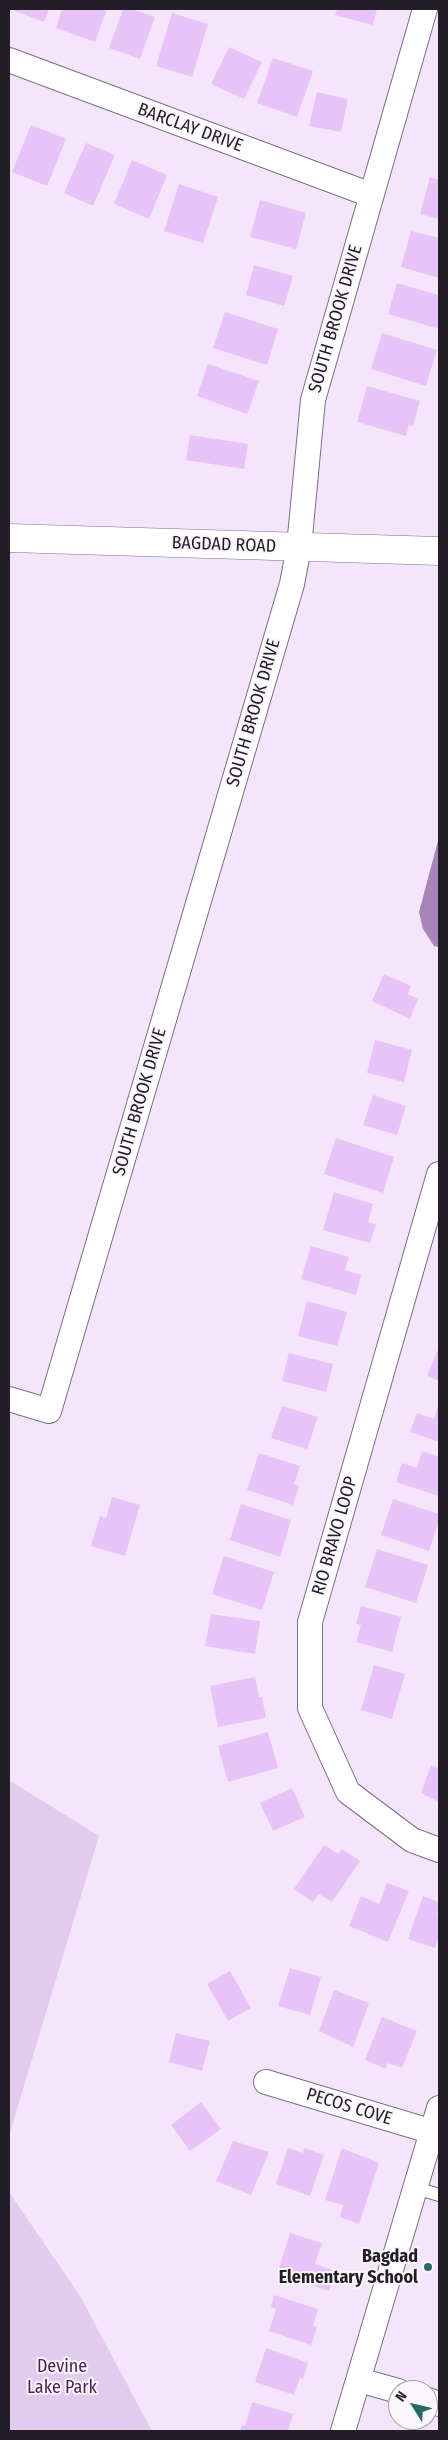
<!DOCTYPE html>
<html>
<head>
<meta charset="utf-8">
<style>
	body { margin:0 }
	#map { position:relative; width:448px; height:2440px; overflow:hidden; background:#f5e5fc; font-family:"Fira Sans Condensed",sans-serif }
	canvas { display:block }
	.frame { position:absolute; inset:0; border:10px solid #231d25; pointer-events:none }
	.north { position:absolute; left:388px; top:2380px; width:50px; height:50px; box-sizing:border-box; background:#faf7fc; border:1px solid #a4a0a6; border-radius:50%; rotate:306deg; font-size:14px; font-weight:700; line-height:20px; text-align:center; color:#231d25 }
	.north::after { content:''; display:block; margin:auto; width:18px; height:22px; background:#226d68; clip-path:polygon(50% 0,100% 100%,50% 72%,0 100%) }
</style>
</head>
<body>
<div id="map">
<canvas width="448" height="2440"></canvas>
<div class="frame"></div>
<div class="north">N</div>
</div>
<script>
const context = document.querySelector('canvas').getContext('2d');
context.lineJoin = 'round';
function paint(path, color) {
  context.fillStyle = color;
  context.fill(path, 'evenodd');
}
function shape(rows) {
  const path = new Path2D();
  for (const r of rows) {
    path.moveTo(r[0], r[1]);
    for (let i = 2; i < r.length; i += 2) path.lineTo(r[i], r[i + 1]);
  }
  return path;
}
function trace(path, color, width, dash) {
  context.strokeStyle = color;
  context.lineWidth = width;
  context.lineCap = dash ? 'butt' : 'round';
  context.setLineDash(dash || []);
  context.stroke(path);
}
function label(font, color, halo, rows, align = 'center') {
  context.font = font + ' "Fira Sans Condensed",sans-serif';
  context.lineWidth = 4;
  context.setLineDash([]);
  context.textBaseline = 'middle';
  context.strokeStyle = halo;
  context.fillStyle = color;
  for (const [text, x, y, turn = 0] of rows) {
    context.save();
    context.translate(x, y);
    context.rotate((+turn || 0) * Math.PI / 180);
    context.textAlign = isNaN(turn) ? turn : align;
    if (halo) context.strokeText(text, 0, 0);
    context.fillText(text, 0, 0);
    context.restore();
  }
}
const green = shape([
	[9,1780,99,1836,9,2136],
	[9,2192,80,2296,152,2431,9,2431]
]);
const water = shape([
	[439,837,439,947,434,946,423,929,419,912]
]);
const building = shape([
	[10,9,49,9,44,22],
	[62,9,107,9,95,42,56,28],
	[123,9,132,9,155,17,140,59,109,48],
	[337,9,377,9,373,25,335,15],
	[172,13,208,24,192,77,156,66],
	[229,47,262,62,244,99,211,84],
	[273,58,313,71,297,117,257,103],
	[317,92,348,99,341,132,309,126],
	[31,125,66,139,47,186,12,172],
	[86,143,115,155,93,206,64,193],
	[132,160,167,175,149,219,114,204],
	[430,177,439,180,439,219,420,214],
	[179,184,218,197,203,243,164,231],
	[260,200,306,213,296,249,250,237],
	[411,231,439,238,439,278,401,267],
	[254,265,293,276,284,306,246,295],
	[397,283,439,295,439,329,388,314],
	[225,312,278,329,267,365,213,348],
	[382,333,437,350,426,386,371,369],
	[208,364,259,381,247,414,197,396],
	[367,386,420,401,413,426,409,425,406,436,357,422],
	[190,435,248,444,244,469,186,460],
	[384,974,411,986,408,994,418,999,410,1019,372,1001],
	[375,1040,412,1050,404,1082,367,1073],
	[373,1095,406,1106,397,1135,363,1125],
	[336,1138,394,1157,383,1193,324,1174],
	[334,1192,373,1204,368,1222,376,1224,370,1243,323,1230],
	[311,1246,349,1257,345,1270,361,1275,356,1295,301,1279],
	[307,1301,347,1312,337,1346,298,1336],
	[439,1347,439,1381,427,1376],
	[289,1353,333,1364,326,1392,282,1381],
	[439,1404,439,1442,410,1432,417,1413,434,1419],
	[282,1406,318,1417,307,1449,271,1438],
	[422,1451,439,1457,439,1496,396,1482,402,1463,417,1468],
	[259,1453,300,1466,294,1484,299,1486,293,1505,247,1490],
	[112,1497,140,1505,125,1556,91,1546,100,1516,106,1518],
	[393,1499,439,1514,439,1521,429,1551,381,1535],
	[241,1504,291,1520,280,1557,230,1540],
	[377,1549,428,1565,416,1603,365,1587],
	[224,1556,274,1572,262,1610,212,1594],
	[361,1606,401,1617,392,1652,356,1642,361,1625,356,1624],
	[211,1614,260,1621,255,1654,205,1646],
	[374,1665,405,1674,392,1719,361,1710],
	[255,1677,259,1697,262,1697,266,1718,218,1727,210,1686],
	[268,1732,278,1768,228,1782,218,1746],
	[431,1765,439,1768,439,1802,421,1793],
	[292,1788,305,1817,273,1831,260,1803],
	[324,1845,338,1854,342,1849,360,1861,332,1902,319,1894,313,1902,294,1889],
	[387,1883,409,1891,388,1942,349,1926,361,1896,379,1904],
	[423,1896,439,1902,437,1917,439,1917,439,1935,435,1948,408,1939],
	[290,1968,321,1977,310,2015,278,2006],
	[230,1971,251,2008,228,2021,207,1984],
	[334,1990,369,2003,353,2047,319,2031],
	[382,2017,417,2031,402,2068,388,2063,386,2069,365,2060],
	[176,2033,210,2041,202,2071,169,2062],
	[201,2102,221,2129,190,2151,171,2125],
	[233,2141,269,2152,251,2195,216,2181],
	[288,2148,303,2153,304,2148,324,2155,310,2196,276,2184],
	[342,2148,379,2163,359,2224,340,2217,343,2205,325,2200],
	[290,2233,322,2243,315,2264,335,2271,329,2291,277,2274],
	[274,2295,318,2309,313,2326,317,2327,311,2345,269,2331,276,2309,271,2307],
	[266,2348,308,2363,303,2379,300,2378,294,2395,255,2382],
	[252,2402,293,2414,288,2431,240,2431,242,2425,245,2426]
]);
const service = shape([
	[416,2188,439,2195]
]);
const minor = shape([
	[9,60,371,195],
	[439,1174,310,1622,310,1708,348,1792,412,1840,439,1850],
	[9,1399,49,1411,292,584,299,547,313,400,425,9],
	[266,2082,433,2132],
	[359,2380,398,2391],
	[428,2400,439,2404],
	[343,2431,439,2108]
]);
const tertiary = shape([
	[9,538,439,551]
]);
const markers = [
	[428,2267,5,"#226d68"]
];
const streetNames = [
	["BARCLAY DRIVE",190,128,20],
	["SOUTH BROOK DRIVE",336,319,-74],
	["BAGDAD ROAD",224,545,2],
	["SOUTH BROOK DRIVE",254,713,-74],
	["SOUTH BROOK DRIVE",140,1102,-74],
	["RIO BRAVO LOOP",335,1536,-74],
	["PECOS COVE",349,2107,17]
];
const poiNames = [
	["Bagdad",418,2257],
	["Elementary School",418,2278]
];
const parkNames = [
	["Devine",62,2367],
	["Lake Park",62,2388]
];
paint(green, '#e3cbed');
paint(water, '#a985b7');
paint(building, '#e8c3f8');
trace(service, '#7c6e82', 14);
trace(minor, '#7c6e82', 26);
trace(tertiary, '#7c6e82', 29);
trace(service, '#fff', 12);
trace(minor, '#fff', 24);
trace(tertiary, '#fff', 28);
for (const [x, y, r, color] of markers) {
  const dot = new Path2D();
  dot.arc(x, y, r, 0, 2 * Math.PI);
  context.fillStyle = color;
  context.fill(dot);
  trace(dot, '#faf7fc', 2);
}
label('18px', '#231d25', '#faf7fc', streetNames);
label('bold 18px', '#231d25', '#faf7fc', poiNames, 'right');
label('18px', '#4b1d5b', '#faf7fc', parkNames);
</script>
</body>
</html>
